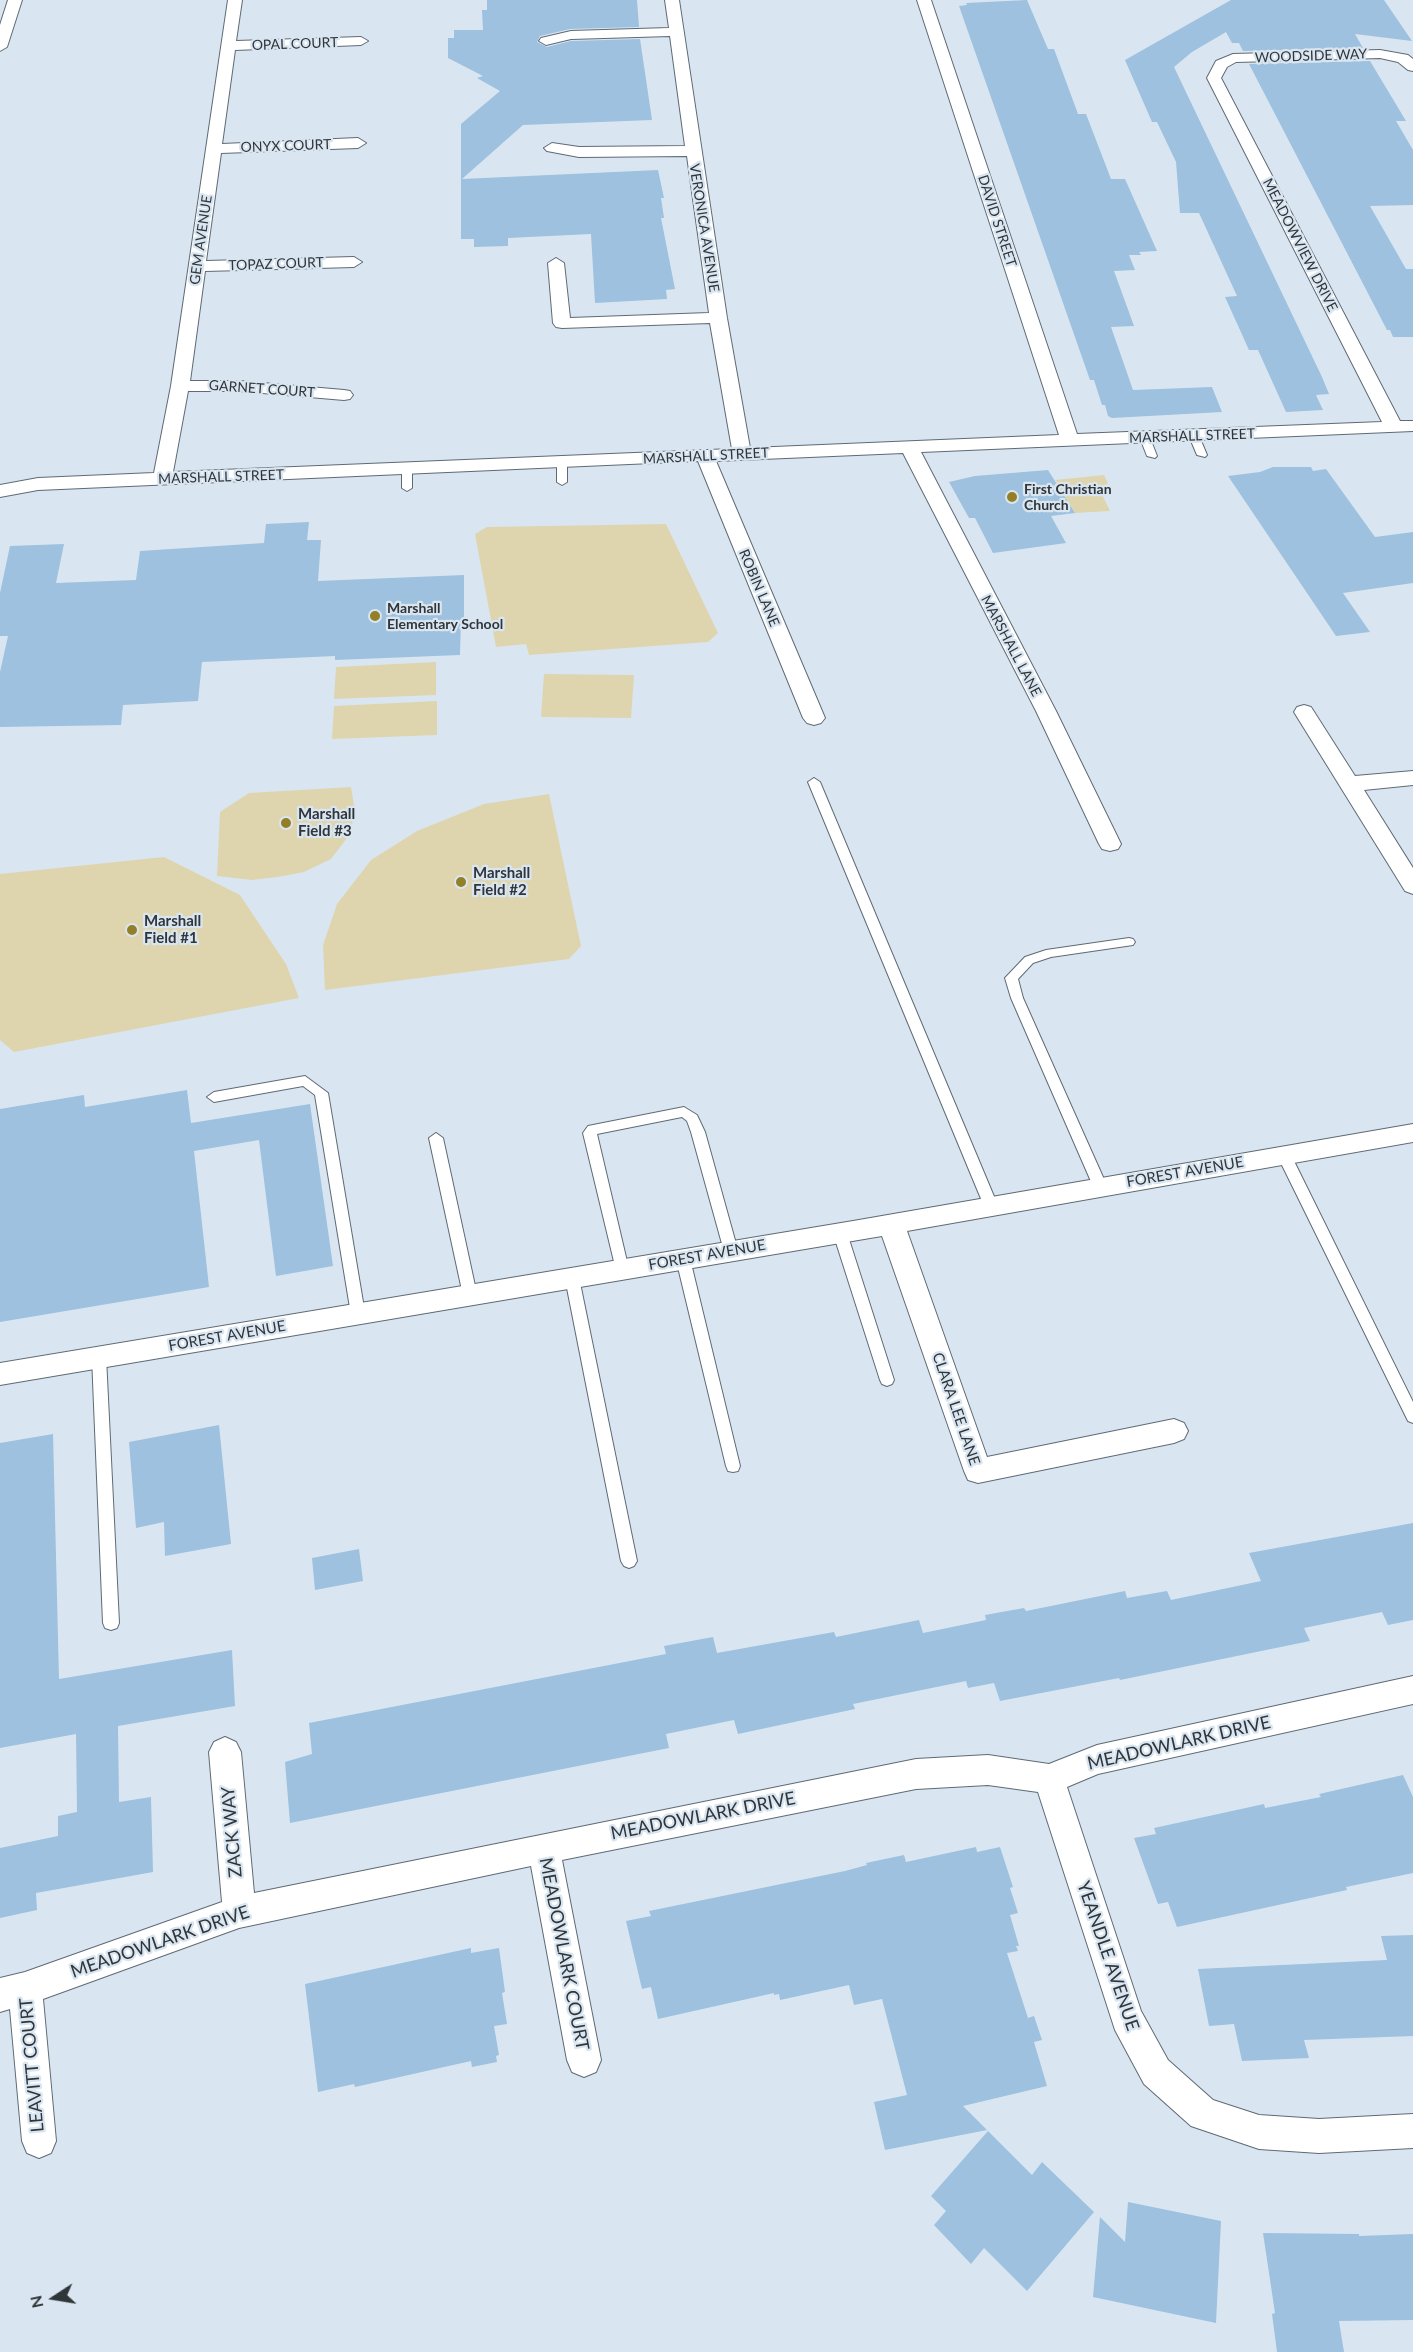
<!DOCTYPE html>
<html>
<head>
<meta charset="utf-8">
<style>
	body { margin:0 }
	#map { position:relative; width:1413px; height:2352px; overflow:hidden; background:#d9e6f1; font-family:Lato,sans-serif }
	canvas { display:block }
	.north { position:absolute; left:24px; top:2268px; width:60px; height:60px; -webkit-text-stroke:4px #d9e6f1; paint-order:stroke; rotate:258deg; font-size:16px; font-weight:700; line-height:24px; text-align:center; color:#303539 }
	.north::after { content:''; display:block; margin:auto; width:21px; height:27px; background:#303539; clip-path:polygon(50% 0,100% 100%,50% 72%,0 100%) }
</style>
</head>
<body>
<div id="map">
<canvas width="1413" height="2352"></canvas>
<div class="north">N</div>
</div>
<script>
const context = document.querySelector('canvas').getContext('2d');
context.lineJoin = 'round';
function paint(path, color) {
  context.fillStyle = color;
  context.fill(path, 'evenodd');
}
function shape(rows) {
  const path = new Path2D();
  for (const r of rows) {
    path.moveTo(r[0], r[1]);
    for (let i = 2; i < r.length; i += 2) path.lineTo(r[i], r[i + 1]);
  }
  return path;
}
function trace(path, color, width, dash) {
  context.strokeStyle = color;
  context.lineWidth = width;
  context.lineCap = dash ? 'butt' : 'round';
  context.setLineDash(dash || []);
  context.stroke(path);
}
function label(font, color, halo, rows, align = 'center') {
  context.font = font + ' Lato,sans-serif';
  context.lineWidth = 4.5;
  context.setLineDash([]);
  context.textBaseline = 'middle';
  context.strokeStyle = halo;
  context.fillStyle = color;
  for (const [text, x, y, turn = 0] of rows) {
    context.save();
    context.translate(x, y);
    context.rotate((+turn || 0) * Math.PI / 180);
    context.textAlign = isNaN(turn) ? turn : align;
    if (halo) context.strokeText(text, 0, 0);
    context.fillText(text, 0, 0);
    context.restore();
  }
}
const green = shape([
	[1104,475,1108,483,1103,488,1102,494,1110,511,1075,513,1055,480],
	[666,524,718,633,708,642,529,655,526,644,496,647,475,534,487,527],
	[436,662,436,695,334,699,336,667],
	[544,674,634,675,631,718,541,717],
	[437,701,437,735,332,739,334,706],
	[351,787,355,811,350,834,331,859,304,872,278,877,252,880,217,876,220,812,249,793],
	[549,794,581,946,569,959,325,990,323,945,337,904,371,860,417,831,484,804],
	[164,857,240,895,286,964,299,998,14,1052,0,1040,0,874]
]);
const building = shape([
	[487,0,637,0,639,27,570,29,540,36,537,42,547,47,571,41,640,39,652,120,523,125,462,179,658,170,664,198,661,198,664,218,661,218,675,289,666,290,667,299,595,303,591,234,508,238,508,246,474,247,474,239,461,239,461,124,500,91,477,78,483,76,448,58,448,38,454,38,454,30,483,30,482,10,487,10],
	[1027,0,1048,49,1054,49,1078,114,1086,114,1111,179,1125,179,1157,251,1139,252,1141,255,1129,255,1135,270,1114,271,1134,326,1111,327,1133,390,1212,387,1222,412,1112,418,1108,416,1105,405,1102,405,1094,380,1090,380,959,6,967,5,966,3],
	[1231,0,1384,0,1412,41,1355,34,1363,48,1243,51,1239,43,1232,43,1226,32,1192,52,1174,67,1322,377,1329,394,1316,395,1323,410,1286,412,1258,350,1249,350,1225,297,1237,296,1199,213,1180,213,1176,162,1157,122,1152,122,1125,60],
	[1370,61,1406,121,1396,121,1413,150,1413,205,1370,206,1406,269,1413,269,1413,337,1393,337,1390,330,1387,330,1249,64],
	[1273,467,1311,467,1313,471,1326,469,1375,537,1413,532,1413,583,1343,593,1370,632,1336,636,1228,476,1260,472],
	[1048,470,1075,513,1051,516,1066,543,993,553,975,518,969,518,949,482,975,476],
	[309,522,307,540,321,540,318,581,464,575,464,617,461,618,460,655,335,660,335,656,202,662,198,701,123,705,121,725,0,727,0,672,8,636,0,636,0,593,10,546,64,544,56,583,136,580,140,551,264,543,266,524],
	[187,1090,191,1123,310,1104,333,1266,276,1276,259,1140,194,1151,209,1287,0,1322,0,1109,84,1095,85,1107],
	[219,1425,231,1544,165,1556,164,1522,136,1528,129,1442],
	[53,1434,59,1679,232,1650,235,1706,118,1726,119,1802,151,1797,153,1872,36,1893,37,1910,0,1918,0,1848,58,1836,58,1816,77,1812,76,1734,0,1748,0,1443],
	[1413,1523,1413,1620,1388,1625,1382,1612,1304,1628,1310,1641,1120,1680,1119,1678,1000,1701,994,1683,968,1688,966,1681,853,1704,855,1709,738,1734,734,1720,666,1734,669,1748,290,1823,285,1762,312,1754,309,1723,666,1654,664,1646,713,1637,717,1653,834,1632,836,1637,919,1620,923,1633,986,1620,985,1615,1024,1608,1026,1611,1125,1591,1127,1598,1167,1591,1171,1600,1261,1581,1249,1553],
	[359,1549,363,1581,315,1590,312,1558],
	[1403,1775,1413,1797,1413,1873,1346,1887,1347,1890,1177,1927,1168,1902,1158,1904,1134,1838,1156,1834,1154,1828,1264,1804,1265,1808,1321,1797,1319,1794],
	[976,1847,977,1852,1000,1847,1013,1887,1010,1888,1018,1913,1010,1915,1019,1946,1016,1946,1018,1951,1007,1953,1028,2018,1034,2016,1042,2040,1034,2042,1047,2086,963,2106,987,2130,885,2150,874,2102,907,2095,882,1999,854,2005,849,1985,780,2000,779,1994,774,1995,774,1993,658,2019,651,1987,642,1989,626,1921,651,1916,649,1911,845,1871,867,1865,866,1863,904,1855,906,1862],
	[1413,1935,1413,2036,1304,2040,1309,2058,1242,2061,1234,2024,1209,2026,1198,1969,1387,1960,1381,1936],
	[471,1948,471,1953,499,1948,505,1992,502,1993,507,2024,494,2026,499,2055,496,2056,497,2062,472,2067,471,2061,355,2087,354,2084,318,2092,305,1984],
	[988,2131,1032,2175,1042,2162,1094,2212,1027,2291,984,2248,971,2264,934,2225,946,2211,931,2196],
	[1128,2202,1221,2221,1216,2323,1093,2297,1100,2217,1125,2242],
	[1263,2233,1359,2234,1359,2236,1413,2234,1413,2320,1339,2321,1344,2352,1277,2352,1272,2314,1275,2313]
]);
const lane = shape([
	[1194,433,1199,436,1207,455,1205,457,1197,455,1189,436,1194,433],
	[1145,435,1150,438,1157,456,1155,458,1147,456,1140,438,1145,435],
	[562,460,567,463,567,482,562,485,557,482,557,463,562,460],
	[407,467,412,470,412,488,407,491,402,488,402,470,407,467],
	[814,778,820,782,998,1206,996,1210,986,1210,984,1206,808,782,814,778],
	[1129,938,1133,939,1135,942,1133,945,1051,957,1033,963,1018,979,1023,998,1107,1186,1105,1190,1100,1191,1095,1190,1093,1186,1011,998,1005,978,1025,957,1046,950,1129,938],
	[305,1076,328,1093,365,1314,363,1318,358,1320,353,1318,351,1314,315,1095,303,1086,214,1102,207,1097,214,1092,305,1076],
	[684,1107,697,1115,705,1132,738,1251,736,1255,731,1256,726,1255,724,1251,691,1132,687,1121,682,1117,597,1134,629,1270,627,1274,622,1276,617,1274,583,1133,588,1126,593,1125,684,1107],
	[436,1133,443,1138,477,1295,475,1299,470,1301,465,1299,463,1295,429,1138,436,1133],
	[1284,1150,1291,1155,1413,1402,1413,1423,1408,1421,1277,1155,1284,1150],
	[840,1228,845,1229,847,1233,894,1380,892,1384,887,1386,882,1384,880,1380,833,1233,835,1229,840,1228],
	[683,1253,688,1255,690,1259,740,1466,738,1471,733,1472,728,1471,726,1466,676,1259,678,1255,683,1253],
	[572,1272,577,1274,579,1278,637,1561,634,1566,629,1568,624,1566,621,1561,565,1278,567,1274,572,1272],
	[99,1351,104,1353,106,1357,119,1623,117,1628,111,1630,105,1628,103,1623,92,1357,94,1353,99,1351]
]);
const street = shape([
	[8,0,22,0,7,47,0,51,0,25,8,0],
	[228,0,242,0,236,41,361,37,368,41,361,45,235,50,222,144,358,138,366,143,358,148,221,153,206,261,354,257,362,262,354,267,205,271,190,381,239,381,344,390,350,391,353,395,350,399,344,400,239,391,188,391,173,472,732,449,710,323,562,328,556,327,553,323,548,263,556,258,564,263,570,318,709,313,687,156,579,157,547,151,544,148,552,143,579,147,685,146,670,36,571,39,546,45,539,41,541,38,571,31,669,28,665,0,679,0,727,318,750,448,1059,435,917,0,931,0,1077,434,1382,422,1207,78,1216,61,1233,54,1380,50,1408,55,1413,59,1413,71,1408,70,1398,62,1380,58,1236,62,1227,67,1221,78,1400,421,1413,421,1413,431,921,452,1056,711,1121,844,1118,849,1110,851,1102,849,1099,844,1036,711,903,453,716,461,825,718,821,723,814,725,807,723,803,718,698,461,38,490,0,497,0,485,38,478,154,473,171,386,228,0],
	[1304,705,1311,707,1355,776,1413,771,1413,785,1364,790,1413,868,1413,894,1405,891,1294,712,1297,707,1304,705],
	[1413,1124,1413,1142,907,1231,987,1457,1174,1419,1184,1423,1188,1431,1184,1439,1174,1443,978,1483,968,1480,964,1471,882,1236,0,1385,0,1363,853,1221,1413,1124],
	[1413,1676,1413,1704,1098,1774,1067,1787,1141,2011,1168,2060,1213,2100,1259,2115,1319,2119,1413,2114,1413,2148,1319,2153,1259,2149,1191,2126,1144,2084,1115,2030,1038,1792,988,1785,916,1789,562,1860,601,2060,596,2072,584,2077,572,2072,567,2060,531,1866,239,1928,43,1999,56,2141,51,2153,39,2158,27,2153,22,2141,10,2009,0,2012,0,1978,25,1972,222,1902,209,1752,214,1742,225,1737,236,1742,241,1752,254,1893,916,1759,988,1755,1049,1764,1097,1745,1413,1676]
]);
const markers = [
	[1012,497,6,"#937f26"],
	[375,616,6,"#937f26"],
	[286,823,6,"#937f26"],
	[461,882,6,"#937f26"],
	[132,930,6,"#937f26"]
];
const farStreetnames = [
	["OPAL COURT",295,44,-2],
	["WOODSIDE WAY",1311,56,-2],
	["ONYX COURT",286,146,-2],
	["DAVID STREET",997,221,72],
	["VERONICA AVENUE",704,228,81],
	["GEM AVENUE",201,240,-82],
	["MEADOWVIEW DRIVE",1300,245,63],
	["TOPAZ COURT",276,264,-2],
	["GARNET COURT",262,389,4],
	["MARSHALL STREET",1192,436,-2],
	["MARSHALL STREET",706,456,-3],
	["MARSHALL STREET",221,477,-2],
	["ROBIN LANE",759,588,67],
	["MARSHALL LANE",1011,646,62]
];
const farPoinames = [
	["First Christian",1024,489],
	["Church",1024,505],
	["Marshall",387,608],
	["Elementary School",387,624]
];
const poiNames = [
	["Marshall",298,814],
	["Field #3",298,831],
	["Marshall",473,873],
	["Field #2",473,890],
	["Marshall",144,921],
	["Field #1",144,938]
];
const streetNames = [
	["FOREST AVENUE",1185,1172,-10],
	["FOREST AVENUE",707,1255,-10],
	["FOREST AVENUE",227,1336,-10],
	["CLARA LEE LANE",956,1409,71]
];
const nearStreetnames = [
	["MEADOWLARK DRIVE",1179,1743,-13],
	["MEADOWLARK DRIVE",703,1816,-11],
	["ZACK WAY",232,1832,-95],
	["MEADOWLARK DRIVE",160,1942,-19],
	["MEADOWLARK COURT",564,1954,79],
	["YEANDLE AVENUE",1108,1956,71],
	["LEAVITT COURT",32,2065,-95]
];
paint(green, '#ded5af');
paint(building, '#9dc1de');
trace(lane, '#5f6a74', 2);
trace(street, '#5f6a74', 2);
paint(lane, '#fff');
paint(street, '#fff');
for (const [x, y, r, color] of markers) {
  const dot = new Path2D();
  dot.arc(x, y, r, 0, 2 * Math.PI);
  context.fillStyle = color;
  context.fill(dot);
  trace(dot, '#d9e6f1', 2);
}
label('14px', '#303539', '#d9e6f1', farStreetnames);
label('bold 14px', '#303539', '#d9e6f1', farPoinames, 'left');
label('bold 15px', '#303539', '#d9e6f1', poiNames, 'left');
label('15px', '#303539', '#d9e6f1', streetNames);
label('18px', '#303539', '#d9e6f1', nearStreetnames);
</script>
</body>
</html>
